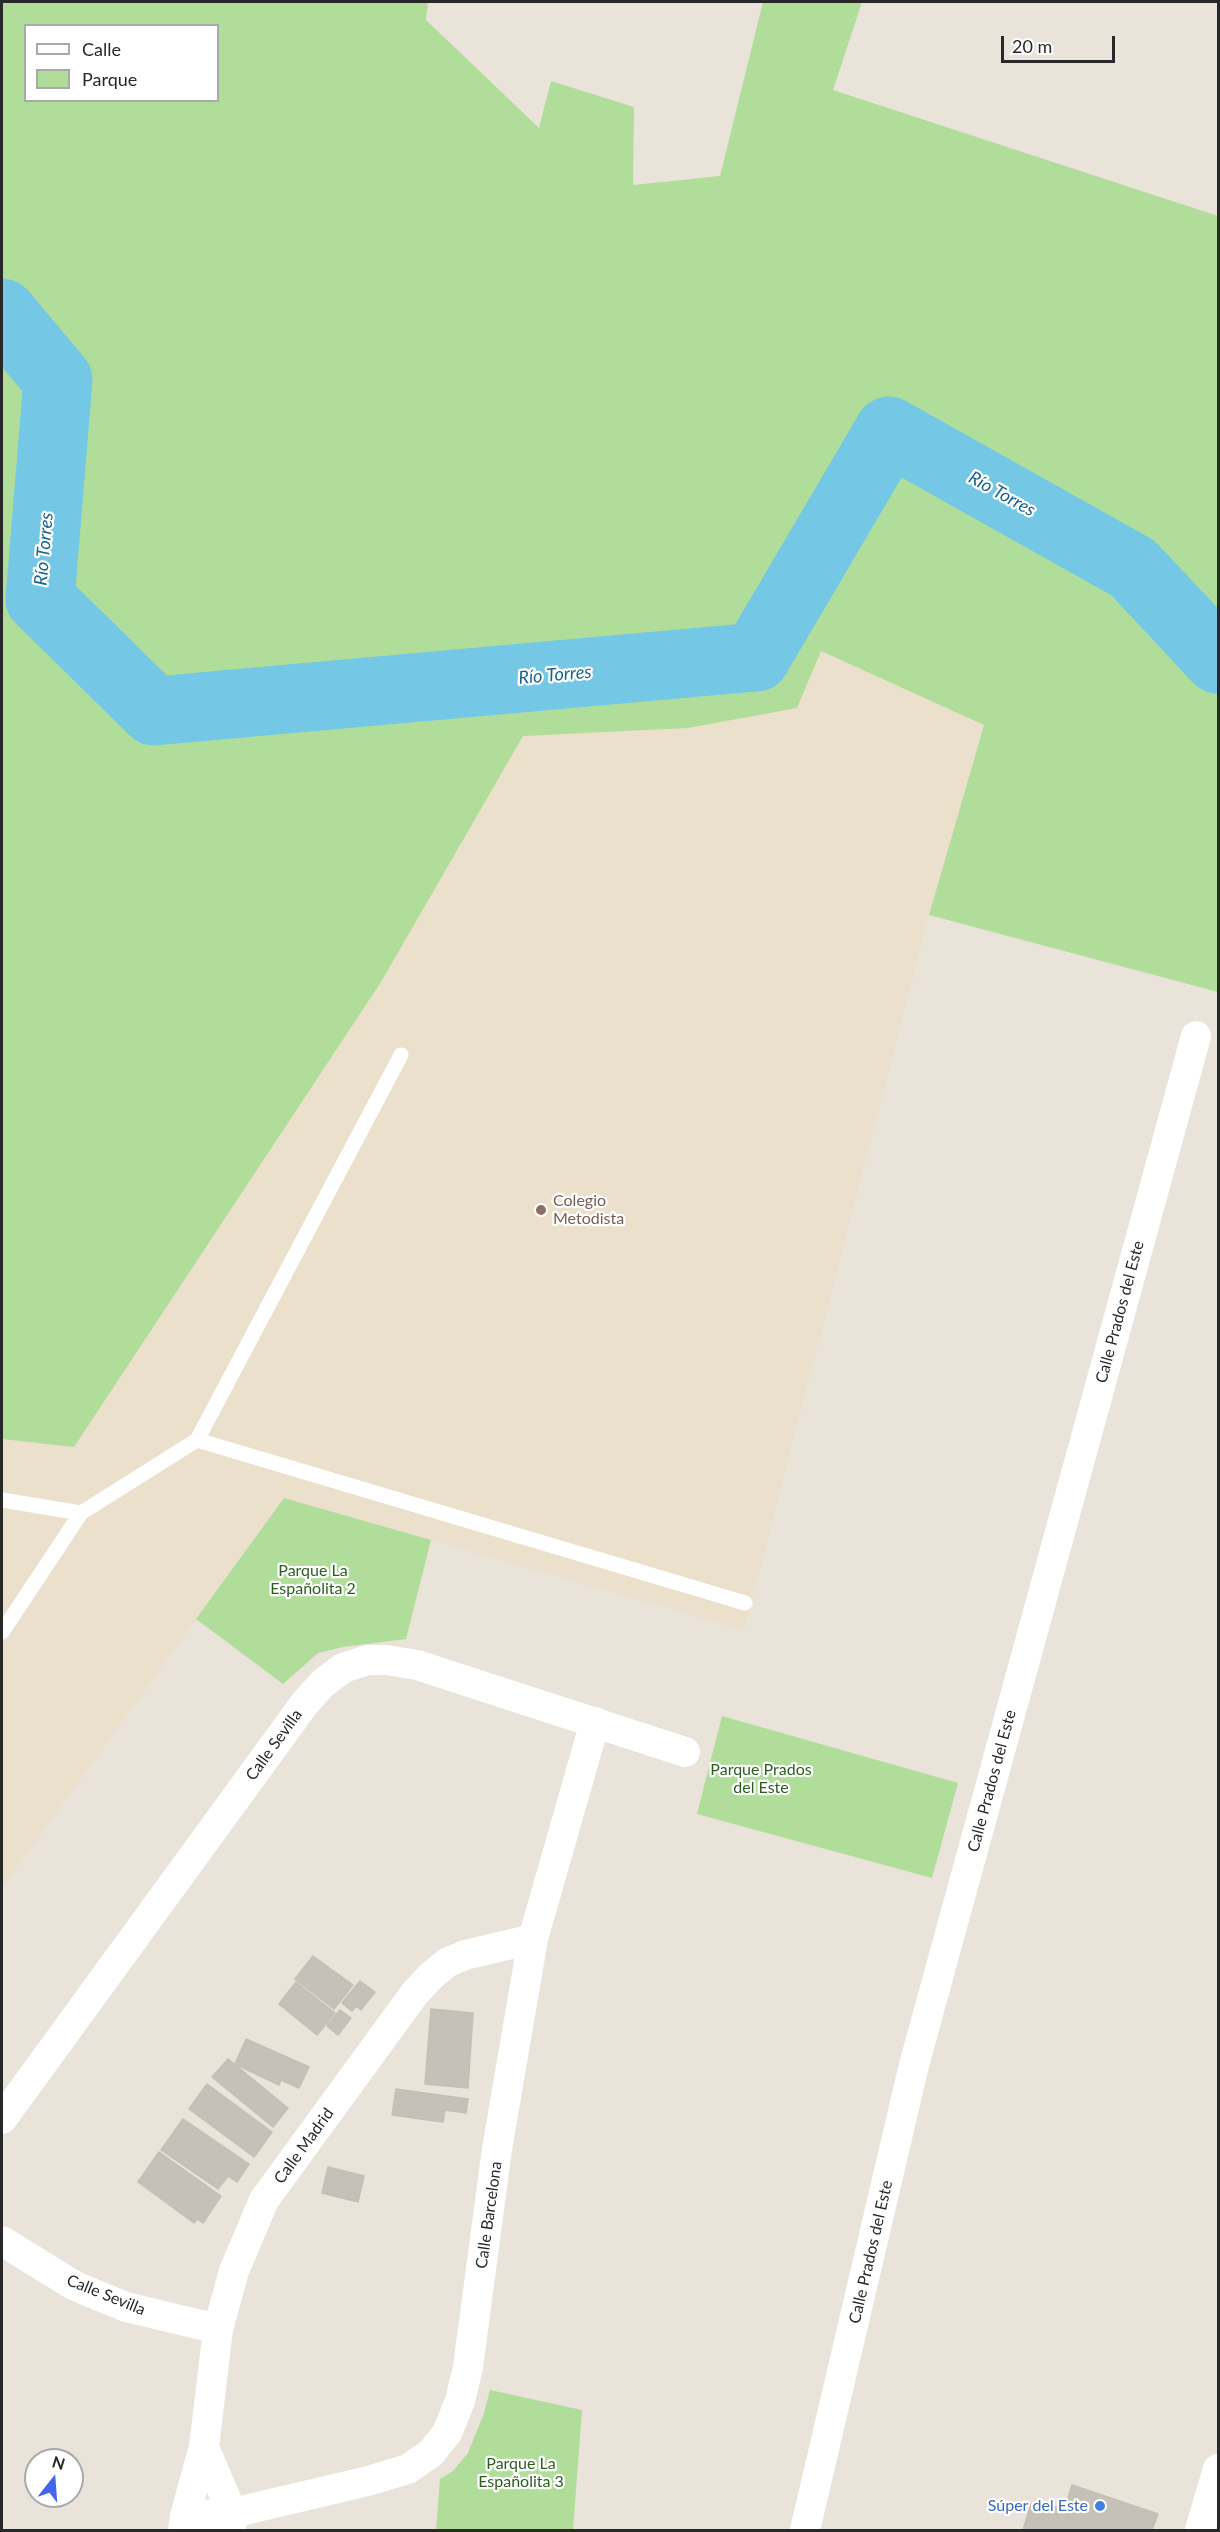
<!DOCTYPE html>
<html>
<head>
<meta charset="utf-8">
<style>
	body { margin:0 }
	#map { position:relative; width:1220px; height:2532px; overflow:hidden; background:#e9e3da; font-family:Lato,sans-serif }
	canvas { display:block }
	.frame { position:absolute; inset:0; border:3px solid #282828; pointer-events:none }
	.legend { position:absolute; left:24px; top:24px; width:195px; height:78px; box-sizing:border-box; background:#fff; border:2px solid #a9a9a9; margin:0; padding:8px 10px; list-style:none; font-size:18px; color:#282828 }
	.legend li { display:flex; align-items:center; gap:12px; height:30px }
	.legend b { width:30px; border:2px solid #a9a9a9 }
	.north { position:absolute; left:24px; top:2448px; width:60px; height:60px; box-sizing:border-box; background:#fff; border:2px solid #a9a9a9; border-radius:50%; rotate:17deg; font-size:16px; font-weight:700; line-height:24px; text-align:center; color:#282828 }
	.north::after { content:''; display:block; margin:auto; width:21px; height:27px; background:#4565ec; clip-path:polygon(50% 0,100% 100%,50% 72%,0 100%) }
	.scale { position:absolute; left:1001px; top:36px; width:114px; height:27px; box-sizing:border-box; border:3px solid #282828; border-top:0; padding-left:8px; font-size:18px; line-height:21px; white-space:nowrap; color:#282828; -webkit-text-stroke:4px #fff; paint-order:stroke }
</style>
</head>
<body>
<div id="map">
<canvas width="1220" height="2532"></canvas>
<div class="frame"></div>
<ul class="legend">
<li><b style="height:8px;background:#fff"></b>Calle</li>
<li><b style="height:16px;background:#b1dd9a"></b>Parque</li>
</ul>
<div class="north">N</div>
<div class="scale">20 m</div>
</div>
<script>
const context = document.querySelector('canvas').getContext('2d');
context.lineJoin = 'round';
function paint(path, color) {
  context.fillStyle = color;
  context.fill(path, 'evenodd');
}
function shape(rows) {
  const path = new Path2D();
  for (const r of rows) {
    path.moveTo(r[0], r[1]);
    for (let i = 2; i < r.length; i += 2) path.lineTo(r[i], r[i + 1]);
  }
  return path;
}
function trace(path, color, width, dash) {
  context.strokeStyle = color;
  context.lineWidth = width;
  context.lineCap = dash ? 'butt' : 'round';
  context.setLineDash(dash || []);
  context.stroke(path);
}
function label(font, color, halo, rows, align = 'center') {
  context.font = font + ' Lato,sans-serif';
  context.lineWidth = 4.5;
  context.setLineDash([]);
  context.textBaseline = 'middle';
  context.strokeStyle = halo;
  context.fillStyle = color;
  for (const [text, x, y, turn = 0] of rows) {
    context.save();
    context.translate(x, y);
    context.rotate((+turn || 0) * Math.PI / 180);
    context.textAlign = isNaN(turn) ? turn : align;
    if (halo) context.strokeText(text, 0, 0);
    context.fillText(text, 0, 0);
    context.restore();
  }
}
const education = shape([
	[820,651,984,724,929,915,744,1630,284,1498,2,1888,2,1439,74,1446,381,982,522,736,688,728]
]);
const green = shape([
	[2,2,428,2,426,20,539,128,551,81,634,107,633,185,720,176,763,2,862,2,833,90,1218,216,1218,992,929,915,984,725,821,651,797,708,688,728,523,736,381,982,74,1447,2,1439],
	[26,26,218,26,218,100,26,100],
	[284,1498,431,1540,406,1639,343,1647,318,1653,283,1684,196,1619],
	[722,1716,958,1783,932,1878,697,1814],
	[490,2390,582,2410,573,2530,436,2530,440,2479,453,2471,468,2453,484,2413]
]);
const river = shape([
	[2,313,58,380,40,599,154,711,756,657,889,431,1133,568,1218,659]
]);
const building = shape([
	[313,1956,353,1985,334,2009,295,1979,313,1956],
	[360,1981,375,1992,361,2010,356,2006,352,2011,342,2003,360,1981],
	[296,1982,335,2013,317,2035,279,2004,296,1982],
	[431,2009,473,2013,468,2088,425,2084,431,2009],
	[340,2010,351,2018,338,2035,327,2026,340,2010],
	[246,2039,309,2067,299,2088,281,2080,279,2085,235,2064,246,2039],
	[228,2059,288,2108,273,2127,212,2077,228,2059],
	[207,2084,272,2132,254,2157,189,2109,207,2084],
	[396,2089,468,2099,466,2113,445,2110,443,2122,392,2115,396,2089],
	[183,2119,249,2164,237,2182,228,2176,218,2189,161,2150,183,2119],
	[159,2152,221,2196,203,2223,197,2219,194,2223,138,2182,159,2152],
	[328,2167,364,2176,358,2202,322,2193,328,2167],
	[1072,2485,1158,2514,1152,2530,1023,2530,1031,2504,1065,2508,1072,2485]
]);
const service = shape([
	[197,1440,401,1055],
	[2,1500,81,1513],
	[2,1632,81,1513,197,1440,745,1603]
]);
const minor = shape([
	[2,2119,305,1703,323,1683,343,1668,368,1660,386,1660,417,1665,685,1752],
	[2,2241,75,2286,126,2307,218,2329],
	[204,2447,232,2513,231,2530],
	[185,2516,232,2513,368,2481,408,2469,431,2453,447,2433,460,2401,468,2367,497,2149,533,1939,595,1722],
	[183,2530,185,2516,204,2447,218,2329,234,2271,264,2200,415,1993,431,1976,448,1962,465,1955,533,1939],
	[805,2530,914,2065,1196,1036],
	[1200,2530,1218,2469]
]);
const markers = [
	[541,1210,6,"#8d6e63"],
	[1100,2506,6,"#3f7fe0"]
];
const educationNames = [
	["Colegio",553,1201],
	["Metodista",553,1219]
];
const streetNames = [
	["Calle Prados del Este",1120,1312,-75],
	["Calle Sevilla",274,1745,-54],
	["Calle Prados del Este",992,1781,-75],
	["Calle Madrid",304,2146,-54],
	["Calle Barcelona",489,2215,-82],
	["Calle Prados del Este",871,2252,-77],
	["Calle Sevilla",106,2295,22]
];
const parkNames = [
	["Parque La",313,1571],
	["Españolita 2",313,1589],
	["Parque Prados",761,1770],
	["del Este",761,1788],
	["Parque La",521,2464],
	["Españolita 3",521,2482]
];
const shopNames = [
	["Súper del Este",1088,2506]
];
const waterNames = [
	["Río Torres",1002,494,29],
	["Río Torres",44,549,-85],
	["Río Torres",555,675,-5]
];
paint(education, '#eae0cb');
paint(green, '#b1dd9a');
trace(river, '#74c8e5', 69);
paint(building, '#c5c1b9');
trace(building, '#c4bfb4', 1.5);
trace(service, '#fff', 15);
trace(minor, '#fff', 30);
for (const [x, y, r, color] of markers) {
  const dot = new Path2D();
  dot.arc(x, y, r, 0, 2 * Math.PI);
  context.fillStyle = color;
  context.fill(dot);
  trace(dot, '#fff', 2);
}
label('16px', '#785e54', '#fff', educationNames, 'left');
label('16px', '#282828', '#fff', streetNames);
label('16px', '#2c5f1e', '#fff', parkNames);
label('16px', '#366cbe', '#fff', shopNames, 'right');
label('italic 18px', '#16658e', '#fff', waterNames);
</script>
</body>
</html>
